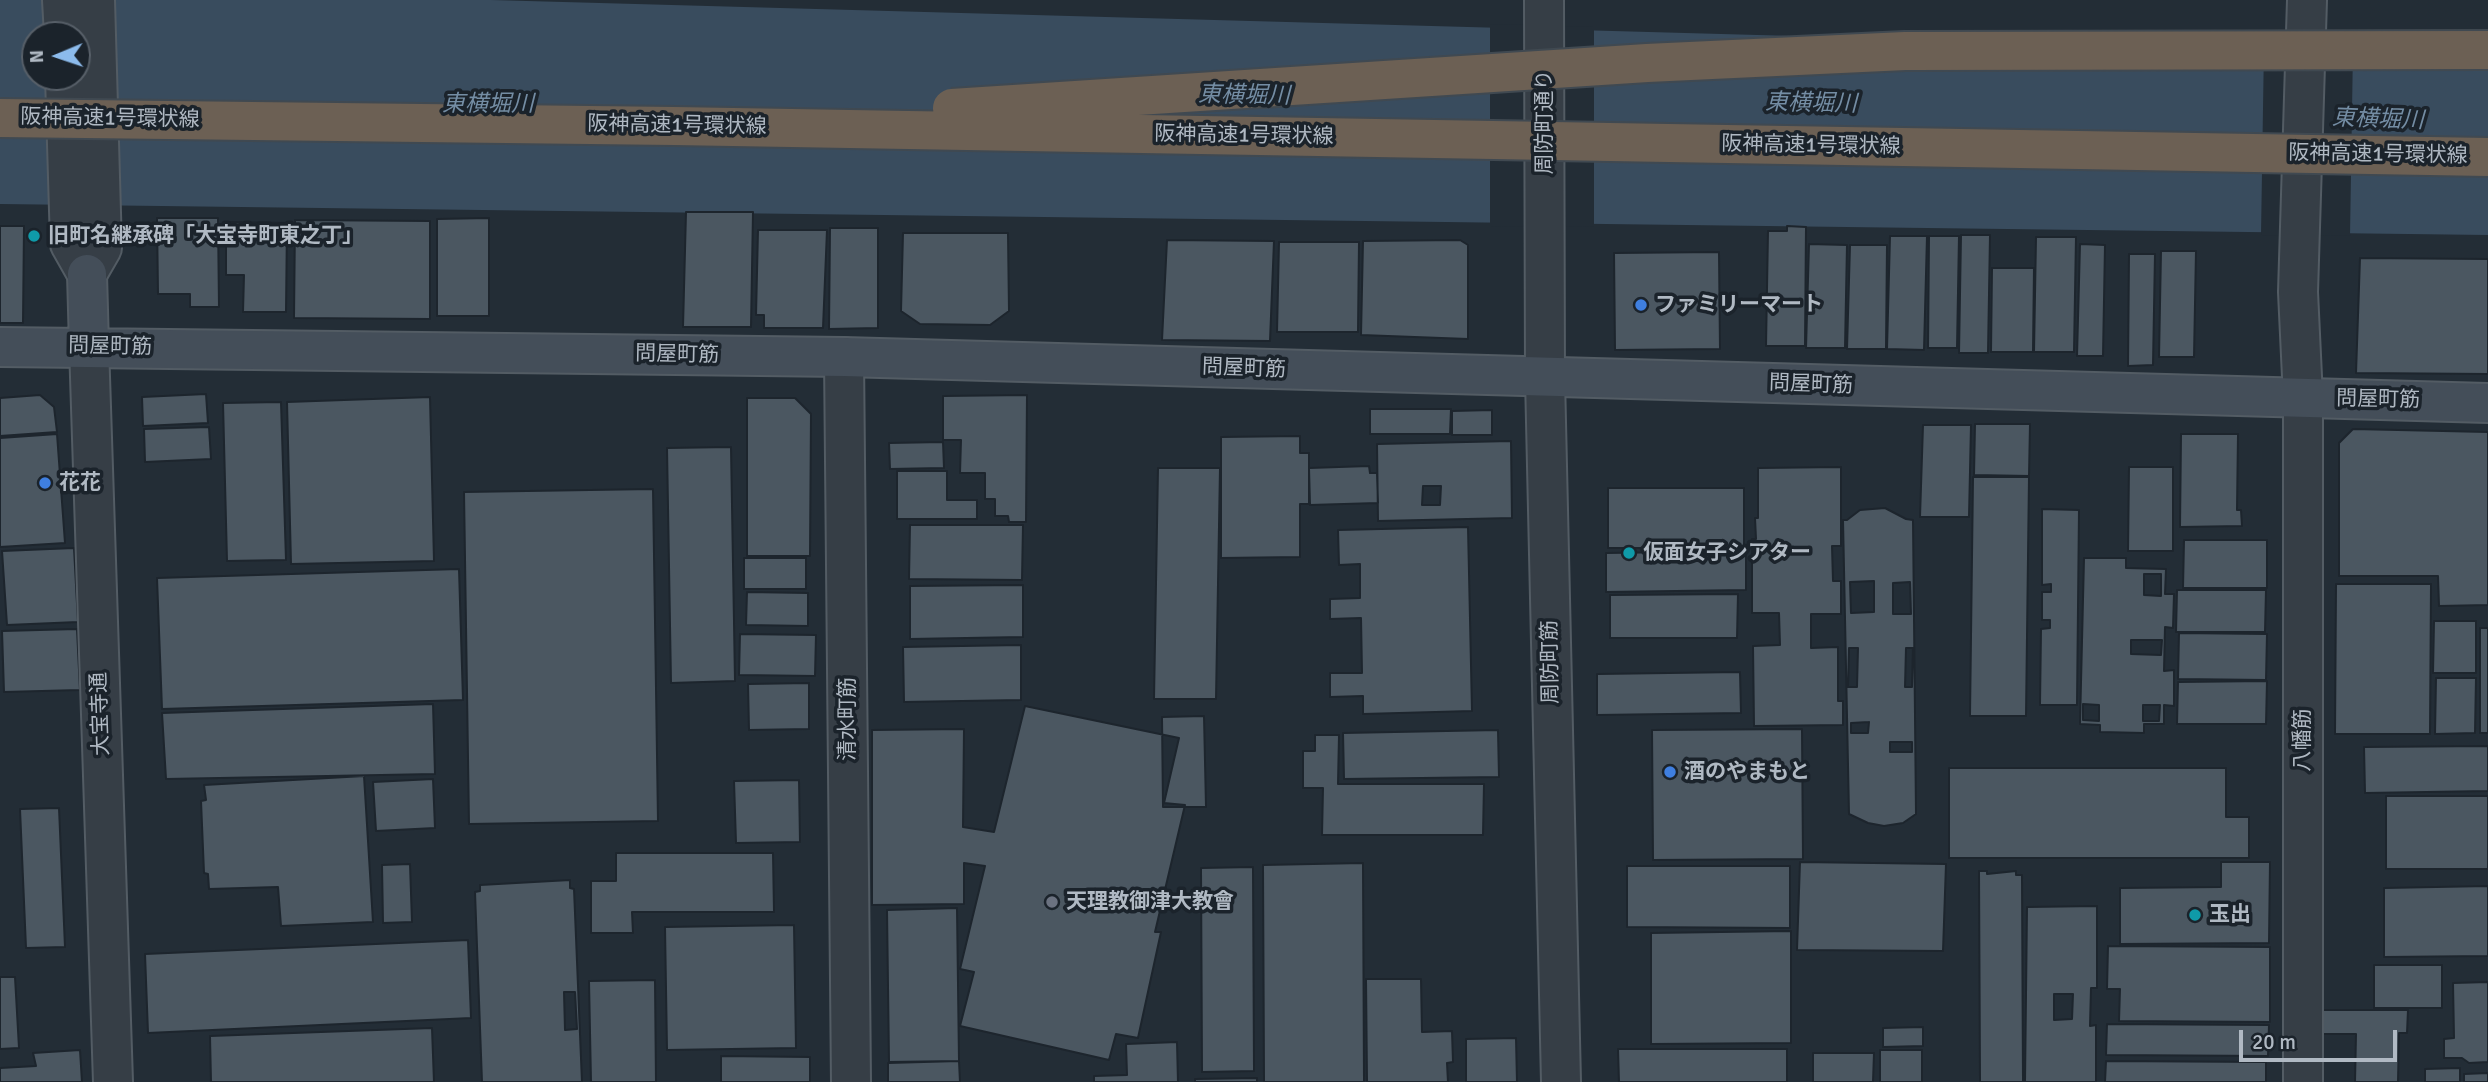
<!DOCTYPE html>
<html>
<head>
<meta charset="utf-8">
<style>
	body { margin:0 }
	#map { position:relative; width:2488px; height:1082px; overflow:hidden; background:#232d36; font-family:Signika,sans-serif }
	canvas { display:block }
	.north { position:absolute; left:21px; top:21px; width:70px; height:70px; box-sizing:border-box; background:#1b232b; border:2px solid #575f68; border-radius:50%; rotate:268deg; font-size:19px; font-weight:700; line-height:28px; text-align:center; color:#b0b9c3 }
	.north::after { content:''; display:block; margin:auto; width:24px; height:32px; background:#8cbbec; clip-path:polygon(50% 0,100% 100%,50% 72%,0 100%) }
	.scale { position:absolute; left:2239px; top:1030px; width:158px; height:32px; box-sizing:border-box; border:4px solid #b0b9c3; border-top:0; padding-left:9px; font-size:21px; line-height:24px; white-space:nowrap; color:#b0b9c3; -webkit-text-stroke:5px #1b232b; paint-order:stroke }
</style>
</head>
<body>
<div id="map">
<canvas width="2488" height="1082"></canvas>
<div class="north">N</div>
<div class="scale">20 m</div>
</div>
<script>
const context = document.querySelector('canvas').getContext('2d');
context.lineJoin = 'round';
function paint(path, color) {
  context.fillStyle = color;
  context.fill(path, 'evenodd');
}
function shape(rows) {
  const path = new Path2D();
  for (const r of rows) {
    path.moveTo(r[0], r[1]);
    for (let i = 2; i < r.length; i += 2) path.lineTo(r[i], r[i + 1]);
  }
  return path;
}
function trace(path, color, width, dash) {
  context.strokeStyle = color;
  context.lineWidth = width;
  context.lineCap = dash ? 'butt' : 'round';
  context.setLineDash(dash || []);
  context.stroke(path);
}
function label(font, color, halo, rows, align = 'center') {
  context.font = font + ' Signika,"Noto Sans JP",sans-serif';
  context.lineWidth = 7;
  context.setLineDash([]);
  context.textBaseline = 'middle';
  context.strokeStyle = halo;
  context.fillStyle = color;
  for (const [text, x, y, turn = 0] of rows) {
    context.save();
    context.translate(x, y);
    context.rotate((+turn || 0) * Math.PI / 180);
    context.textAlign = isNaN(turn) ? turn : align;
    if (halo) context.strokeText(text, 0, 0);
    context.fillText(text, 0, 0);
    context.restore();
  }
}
const water = shape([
	[0,0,491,0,2373,52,2488,57,2488,235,0,204],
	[35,35,77,35,77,77,35,77]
]);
const pier = shape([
	[1490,24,1594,27,1594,227,1490,226],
	[2264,46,2353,48,2350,236,2261,235]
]);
const building = shape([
	[686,212,753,212,751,327,683,327,686,212],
	[157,218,218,218,219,307,190,307,190,294,158,294,157,218],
	[489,218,489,316,437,316,437,219,489,218],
	[295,220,430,221,430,319,294,318,295,220],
	[226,222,287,223,286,312,243,312,244,275,226,275,226,222],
	[0,226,24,226,23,323,0,323,0,226],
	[1787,226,1806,227,1805,346,1766,346,1768,231,1787,231,1787,226],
	[830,228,878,228,878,328,829,329,830,228],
	[758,230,827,230,823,328,764,328,764,315,756,315,758,230],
	[903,233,1008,233,1009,311,990,325,920,324,901,311,903,233],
	[1961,235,1990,235,1988,353,1959,353,1961,235],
	[1890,236,1927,236,1924,350,1887,349,1890,236],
	[1929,236,1959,236,1957,348,1928,348,1929,236],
	[2036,237,2076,237,2074,352,2034,352,2036,237],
	[1167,240,1274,241,1270,341,1162,340,1167,240],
	[1460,240,1468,245,1468,339,1361,335,1363,241,1460,240],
	[1279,242,1359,242,1358,332,1277,332,1279,242],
	[1809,244,1847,245,1845,348,1806,348,1809,244],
	[2080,244,2105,245,2103,356,2077,356,2080,244],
	[1850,245,1887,245,1886,349,1847,349,1850,245],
	[2161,251,2196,251,2194,357,2159,357,2161,251],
	[1719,252,1720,349,1615,350,1614,253,1719,252],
	[2129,254,2155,254,2153,365,2128,366,2129,254],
	[2360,258,2488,259,2488,374,2356,373,2360,258],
	[1992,268,2034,268,2033,352,1991,352,1992,268],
	[206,394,208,423,143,426,142,397,206,394],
	[40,395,54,407,57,432,0,436,0,398,40,395],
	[1027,395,1026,522,1009,522,1008,516,995,516,995,499,985,499,985,473,960,473,961,440,943,440,943,396,1027,395],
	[430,397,434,561,291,564,287,402,430,397],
	[747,398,795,398,811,414,810,556,747,556,747,398],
	[281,402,286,560,227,561,223,403,281,402],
	[1370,409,1451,409,1450,434,1370,434,1370,409],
	[1492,410,1492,435,1452,435,1452,411,1492,410],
	[1975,424,2030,424,2029,476,1974,475,1975,424],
	[1923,425,1971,425,1969,517,1920,517,1923,425],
	[209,427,211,459,145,462,144,429,209,427],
	[2353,429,2488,432,2488,605,2439,606,2438,576,2339,576,2339,443,2353,429],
	[57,434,65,543,0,547,0,438,57,434],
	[2181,434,2238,434,2237,510,2241,510,2242,526,2180,527,2181,434],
	[1300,436,1300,453,1309,453,1309,504,1300,504,1300,557,1221,558,1221,437,1300,436],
	[1511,441,1512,518,1378,521,1377,444,1511,441],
	[1423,486,1441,486,1440,505,1422,505,1423,486],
	[943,442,944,468,890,469,889,443,943,442],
	[731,447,735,681,671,683,667,448,731,447],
	[1369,466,1370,473,1377,473,1378,503,1310,505,1309,468,1369,466],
	[1841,467,1841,546,1832,546,1833,581,1841,581,1841,614,1811,614,1811,648,1838,647,1838,701,1843,701,1843,725,1754,726,1753,646,1780,645,1779,613,1752,613,1752,539,1756,539,1755,518,1758,518,1758,468,1841,467],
	[2129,467,2173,467,2173,551,2128,551,2129,467],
	[1158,468,1220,468,1216,699,1154,699,1158,468],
	[897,471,947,471,947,500,977,500,977,519,897,519,897,471],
	[1973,477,2029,477,2026,716,1970,716,1973,477],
	[1608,488,1744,488,1744,548,1608,548,1608,488],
	[653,489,658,821,469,824,464,492,653,489],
	[1885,508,1906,519,1913,520,1916,814,1903,823,1884,826,1868,823,1849,814,1843,520,1847,520,1860,510,1885,508],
	[1874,581,1874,612,1851,613,1850,582,1874,581],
	[1910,582,1911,614,1893,614,1893,583,1910,582],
	[1849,648,1858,648,1857,687,1848,687,1849,648],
	[1906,648,1913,648,1912,687,1905,687,1906,648],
	[1869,722,1868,733,1851,733,1851,723,1869,722],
	[1890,742,1912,742,1912,752,1890,752,1890,742],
	[2042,509,2079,510,2077,705,2040,705,2041,629,2050,628,2050,620,2042,620,2042,592,2051,592,2051,584,2042,585,2042,509],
	[910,525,1023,525,1022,580,909,579,910,525],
	[1468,527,1472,711,1363,714,1363,696,1330,697,1330,673,1362,673,1361,618,1330,619,1330,599,1360,598,1360,564,1339,565,1338,530,1468,527],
	[2184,540,2267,540,2267,588,2183,588,2184,540],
	[74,548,78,622,7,625,2,551,74,548],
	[1746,551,1746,590,1606,592,1606,553,1746,551],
	[744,558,806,558,806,589,744,589,744,558],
	[2084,558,2126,558,2126,568,2166,569,2165,594,2174,594,2173,628,2165,627,2164,671,2174,670,2174,706,2164,705,2164,724,2144,724,2144,733,2100,732,2100,725,2080,724,2084,558],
	[2144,574,2161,574,2161,596,2144,595,2144,574],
	[2131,640,2162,640,2161,655,2131,654,2131,640],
	[2083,704,2099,705,2099,721,2083,720,2083,704],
	[2143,705,2160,705,2159,721,2143,721,2143,705],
	[459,569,463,700,162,709,157,578,459,569],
	[2336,584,2431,584,2430,734,2335,734,2336,584],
	[1023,585,1023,637,910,639,910,586,1023,585],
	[2177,590,2266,590,2265,632,2176,632,2177,590],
	[747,592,808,593,808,626,746,625,747,592],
	[1738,594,1737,638,1610,638,1610,595,1738,594],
	[2434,621,2476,621,2476,673,2433,673,2434,621],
	[2480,628,2488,628,2488,733,2480,733,2480,628],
	[77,629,80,690,4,692,2,631,77,629],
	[2179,633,2267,634,2266,680,2178,679,2179,633],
	[740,634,816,635,815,676,739,675,740,634],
	[1021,645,1021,700,904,702,903,647,1021,645],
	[1740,672,1741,713,1597,715,1597,674,1740,672],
	[2436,678,2476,678,2475,733,2435,734,2436,678],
	[2267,681,2266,724,2177,724,2178,682,2267,681],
	[809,683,809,729,749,730,748,684,809,683],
	[433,704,435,774,166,779,162,713,433,704],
	[1025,706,1179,738,1164,803,1185,805,1155,932,1161,932,1138,1038,1116,1034,1109,1060,960,1026,974,972,960,969,985,866,964,863,964,904,872,905,872,730,964,729,963,827,994,832,1025,706],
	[1204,716,1206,807,1163,807,1162,717,1204,716],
	[1802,729,1803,859,1653,860,1652,730,1802,729],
	[1498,730,1499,777,1344,779,1343,733,1498,730],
	[1315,735,1339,735,1338,784,1484,784,1483,835,1322,835,1323,788,1303,788,1303,751,1315,751,1315,735],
	[2488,746,2488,791,2365,793,2364,747,2488,746],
	[1949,768,2226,768,2226,817,2249,817,2249,858,1949,858,1949,768],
	[364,776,373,922,281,926,278,887,209,889,208,874,204,873,201,801,206,800,204,785,364,776],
	[433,779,435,828,376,831,373,782,433,779],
	[799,780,800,842,736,843,734,781,799,780],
	[2386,796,2488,796,2488,869,2386,869,2386,796],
	[59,808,65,947,26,948,20,809,59,808],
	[616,853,773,853,774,912,632,912,633,933,591,933,591,881,616,881,616,853],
	[1800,862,1946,864,1943,951,1797,950,1800,862],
	[2221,862,2270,862,2269,943,2120,944,2120,888,2221,887,2221,862],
	[1363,863,1364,1082,1264,1082,1263,865,1363,863],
	[410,864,412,922,383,923,382,865,410,864],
	[1627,866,1790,866,1790,928,1627,927,1627,866],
	[1253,867,1254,1071,1202,1072,1201,868,1253,867],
	[1979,871,1987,871,1987,874,2016,871,2016,875,2022,875,2023,1082,1980,1082,1979,871],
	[570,880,570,888,574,889,582,1082,482,1082,475,892,480,891,480,885,570,880],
	[564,992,575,992,577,1029,565,1030,564,992],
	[2488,886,2488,956,2384,957,2384,888,2488,886],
	[2097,906,2097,988,2091,988,2090,1026,2096,1025,2096,1082,2025,1082,2027,907,2097,906],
	[2054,994,2073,994,2072,1019,2054,1020,2054,994],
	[957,908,959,1061,889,1062,887,910,957,908],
	[794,925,796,1048,667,1050,665,927,794,925],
	[1791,931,1791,1043,1651,1044,1651,933,1791,931],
	[468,940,471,1018,148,1033,145,954,468,940],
	[2108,946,2270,947,2270,1022,2119,1021,2120,989,2107,989,2108,946],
	[2374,965,2442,965,2442,1008,2374,1008,2374,965],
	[0,977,15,977,19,1048,0,1049,0,977],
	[1366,979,1421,979,1422,1032,1452,1031,1453,1062,1447,1063,1448,1082,1367,1082,1366,979],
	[655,980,656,1082,591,1082,589,981,655,980],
	[2488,982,2488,1062,2469,1063,2462,1058,2444,1058,2444,1039,2454,1038,2453,983,2488,982],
	[2321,1010,2408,1010,2407,1033,2399,1033,2398,1082,2355,1082,2356,1034,2321,1034,2321,1010],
	[2107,1024,2269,1025,2268,1056,2106,1055,2107,1024],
	[1923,1027,1923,1046,1883,1047,1883,1028,1923,1027],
	[432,1028,434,1082,211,1082,210,1036,432,1028],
	[1516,1038,1517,1082,1466,1082,1466,1039,1516,1038],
	[1177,1042,1178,1082,1094,1082,1094,1076,1127,1075,1126,1044,1177,1042],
	[1618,1049,1787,1049,1787,1082,1619,1082,1618,1049],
	[80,1050,82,1082,0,1082,0,1068,36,1066,33,1053,80,1050],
	[1880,1050,1922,1050,1922,1082,1880,1082,1880,1050],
	[1813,1053,1874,1053,1873,1082,1813,1082,1813,1053],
	[721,1056,810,1057,810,1082,721,1082,721,1056],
	[959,1061,960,1082,888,1082,888,1063,959,1061],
	[2106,1061,2266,1062,2266,1082,2105,1082,2106,1061],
	[2460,1068,2460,1082,2425,1082,2425,1069,2460,1068],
	[2488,1073,2488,1082,2464,1082,2464,1074,2488,1073],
	[1257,1078,1257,1082,1195,1082,1195,1079,1257,1078]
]);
const street = shape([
	[62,0,64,35],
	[1544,0,1545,378,1561,1082],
	[65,77,70,244,87,274,102,248,95,0],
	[89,346,113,1082],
	[844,357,851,1082],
	[2303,1082,2303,398,2298,292,2307,0]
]);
const secondary = shape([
	[87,274,89,346],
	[0,347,844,357,2488,403]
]);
const highwayBridge = shape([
	[952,108,1647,63,1905,51,2488,50],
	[0,118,674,126,2488,157]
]);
const markers = [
	[34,236,7,"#0f9aa8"],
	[1641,305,7,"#3f7fe0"],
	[45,483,7,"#3f7fe0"],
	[1629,553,7,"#0f9aa8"],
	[1670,772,7,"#3f7fe0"],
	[1052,902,7,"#6b7280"],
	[2195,915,7,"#0f9aa8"]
];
const streetNames = [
	["阪神高速1号環状線",110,119,1],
	["周防町通り",1545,122,-90],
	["阪神高速1号環状線",677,126,1],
	["阪神高速1号環状線",1244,136,1],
	["阪神高速1号環状線",1811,146,1],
	["阪神高速1号環状線",2378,155,1],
	["問屋町筋",110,347,1],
	["問屋町筋",677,355,1],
	["問屋町筋",1244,369,2],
	["問屋町筋",1811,385,2],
	["問屋町筋",2378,400,1],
	["周防町筋",1551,662,-91],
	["大宝寺通",101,714,-92],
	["清水町筋",848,719,-90],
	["八幡筋",2303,740,-90]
];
const poiNames = [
	["旧町名継承碑「大宝寺町東之丁」",48,236],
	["ファミリーマート",1655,305],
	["花花",59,483],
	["仮面女子シアター",1643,553],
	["酒のやまもと",1684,772],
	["天理教御津大教會",1066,902],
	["玉出",2209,915]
];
const waterNames = [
	["東横堀川",1244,96,1],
	["東横堀川",1811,104,1],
	["東横堀川",488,105],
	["東横堀川",2378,120,2]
];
paint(water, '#394c5e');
paint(pier, '#232d36');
paint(building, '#4b5761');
trace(building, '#1d252d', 2);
trace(street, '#535c64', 42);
trace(secondary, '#535c64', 42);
trace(street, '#363e46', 38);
trace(secondary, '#444e59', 38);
trace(highwayBridge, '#404951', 42, []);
trace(highwayBridge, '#6c6054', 38);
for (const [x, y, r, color] of markers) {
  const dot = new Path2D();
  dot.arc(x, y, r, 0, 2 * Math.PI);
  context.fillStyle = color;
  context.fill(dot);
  trace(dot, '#1b232b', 2.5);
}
label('21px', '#b0b9c3', '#1b232b', streetNames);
label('bold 21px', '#b0b9c3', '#1b232b', poiNames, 'left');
label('italic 23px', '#748da4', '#1b232b', waterNames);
</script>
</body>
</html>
